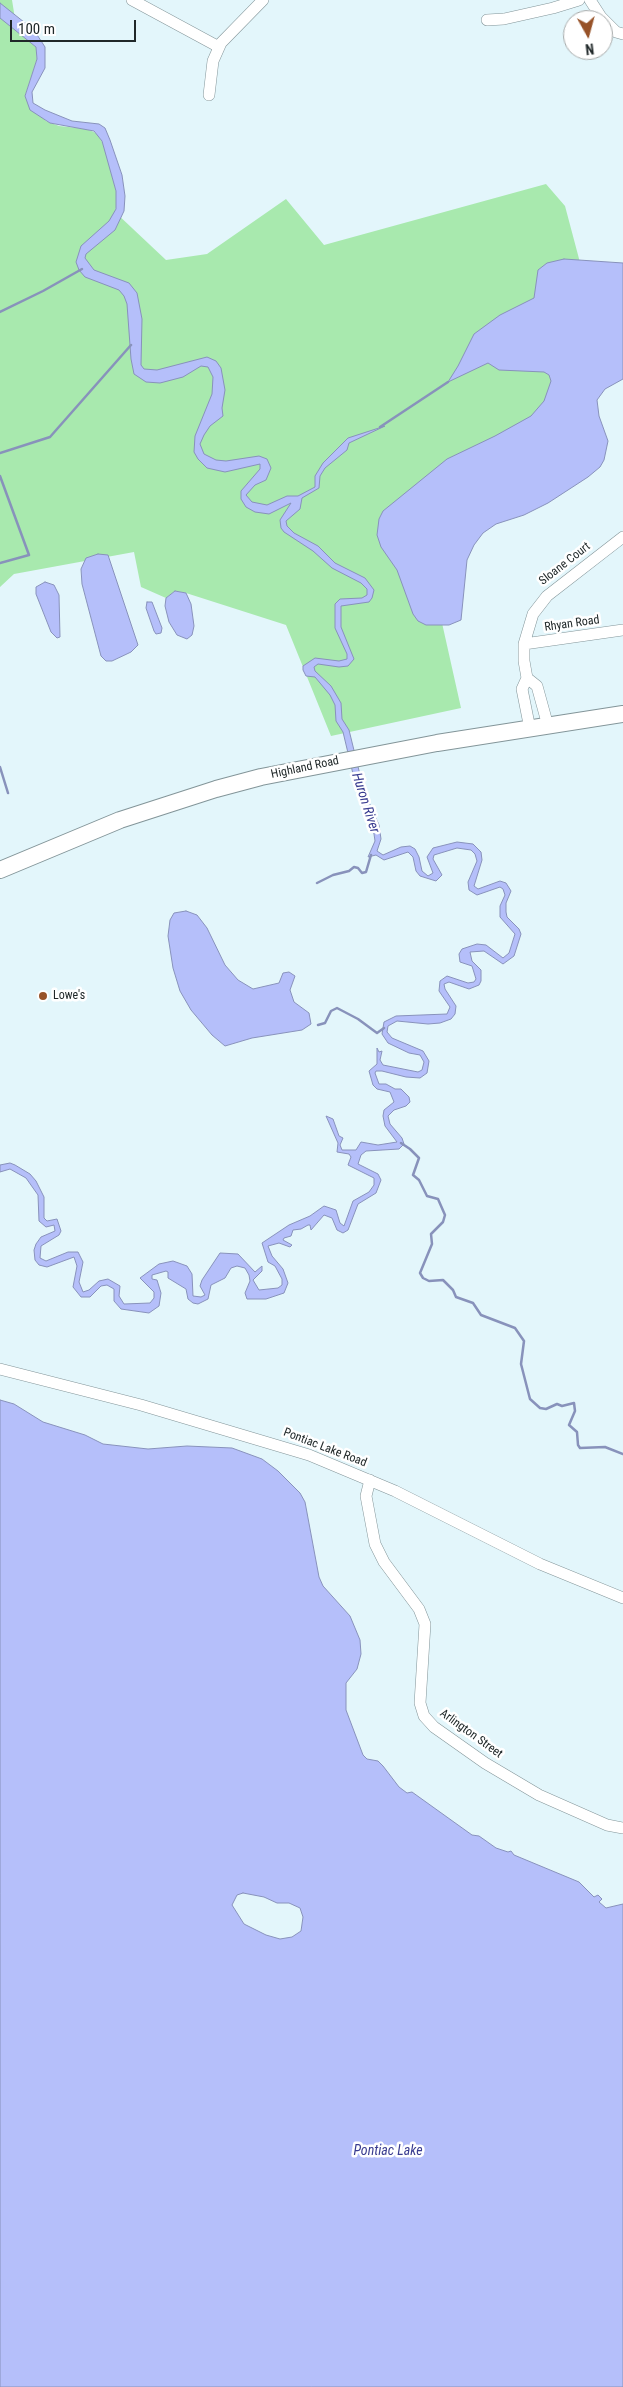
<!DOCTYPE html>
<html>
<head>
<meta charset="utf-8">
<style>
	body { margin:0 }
	#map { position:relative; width:623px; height:2387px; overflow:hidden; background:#e3f6fb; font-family:"Roboto Condensed",sans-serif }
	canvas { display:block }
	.north { position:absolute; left:563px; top:10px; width:50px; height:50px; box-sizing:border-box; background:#fff; border:1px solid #a6a9a9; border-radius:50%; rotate:173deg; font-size:14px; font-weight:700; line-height:20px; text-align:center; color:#202829 }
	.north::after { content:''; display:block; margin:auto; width:18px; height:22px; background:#975228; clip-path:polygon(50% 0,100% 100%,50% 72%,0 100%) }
	.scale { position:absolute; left:10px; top:20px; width:126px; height:22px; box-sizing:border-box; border:2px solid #202829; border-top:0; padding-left:6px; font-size:15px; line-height:18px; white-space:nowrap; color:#202829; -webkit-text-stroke:4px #fff; paint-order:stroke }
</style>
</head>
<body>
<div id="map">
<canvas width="623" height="2387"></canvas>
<div class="north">N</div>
<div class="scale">100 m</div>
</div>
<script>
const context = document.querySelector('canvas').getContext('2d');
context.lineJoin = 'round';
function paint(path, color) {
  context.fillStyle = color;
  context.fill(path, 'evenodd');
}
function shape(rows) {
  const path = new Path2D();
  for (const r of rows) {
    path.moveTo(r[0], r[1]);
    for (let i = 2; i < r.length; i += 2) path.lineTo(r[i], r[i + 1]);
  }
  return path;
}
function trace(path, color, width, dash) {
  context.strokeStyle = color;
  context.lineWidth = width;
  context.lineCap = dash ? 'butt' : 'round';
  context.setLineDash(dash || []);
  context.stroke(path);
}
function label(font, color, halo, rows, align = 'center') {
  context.font = font + ' "Roboto Condensed",sans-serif';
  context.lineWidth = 5;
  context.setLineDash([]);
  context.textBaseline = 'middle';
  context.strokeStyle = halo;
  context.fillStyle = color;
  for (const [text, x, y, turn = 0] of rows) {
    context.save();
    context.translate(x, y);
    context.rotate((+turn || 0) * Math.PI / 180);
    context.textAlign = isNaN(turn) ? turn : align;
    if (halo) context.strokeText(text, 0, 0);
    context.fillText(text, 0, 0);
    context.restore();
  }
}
const green = shape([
	[0,0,12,0,17,31,36,47,37,59,25,96,46,121,59,126,87,129,98,134,105,148,116,191,117,203,115,212,166,260,207,254,286,199,324,245,546,184,565,206,582,270,553,418,406,510,440,614,461,708,331,736,286,625,186,593,175,591,166,598,141,587,134,552,14,574,0,587]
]);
const water = shape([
	[0,3,34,30,45,47,45,68,32,92,33,103,45,110,72,121,99,124,105,128,110,140,122,175,125,196,124,211,115,230,86,254,85,258,94,270,129,283,137,293,142,319,141,365,144,369,157,370,207,357,216,361,221,368,225,390,222,408,223,416,210,426,204,435,200,444,204,454,216,460,226,461,259,456,267,459,271,468,266,480,255,485,246,495,252,502,267,505,287,496,298,496,315,487,315,476,323,463,348,438,385,426,349,443,347,450,325,468,320,476,319,488,302,498,300,509,286,521,287,526,294,533,318,546,335,563,365,578,374,590,372,598,369,602,341,606,341,627,354,659,348,666,339,667,318,664,314,667,315,671,331,686,341,703,342,719,349,730,364,791,379,825,381,839,377,851,383,855,401,847,410,846,415,849,419,857,422,871,428,876,433,873,427,857,433,848,457,842,473,844,481,852,482,860,474,886,478,889,500,881,506,883,511,891,506,903,506,912,507,917,519,929,521,934,514,956,503,964,484,951,470,952,472,961,481,970,481,981,479,985,469,989,449,982,444,984,445,989,456,1006,455,1014,451,1019,440,1023,428,1024,397,1021,388,1026,387,1032,392,1038,423,1051,429,1061,427,1073,420,1078,406,1077,382,1071,376,1071,375,1073,379,1084,386,1084,395,1089,401,1089,409,1097,410,1102,406,1106,394,1110,388,1116,390,1124,402,1138,404,1144,399,1149,366,1151,361,1155,358,1164,378,1174,381,1180,376,1193,358,1204,348,1230,343,1233,337,1230,332,1218,324,1215,311,1230,310,1225,308,1225,301,1229,293,1230,291,1236,284,1238,283,1240,292,1245,290,1247,279,1243,268,1246,272,1256,283,1269,288,1283,284,1293,266,1299,247,1299,245,1293,250,1281,249,1275,245,1268,237,1266,231,1268,225,1278,211,1285,208,1299,198,1304,193,1303,188,1299,186,1289,168,1278,168,1272,166,1271,152,1275,152,1279,157,1280,161,1293,159,1306,149,1313,121,1309,114,1301,114,1289,107,1285,101,1286,90,1297,81,1297,73,1287,77,1266,74,1257,47,1267,39,1265,35,1260,34,1250,36,1244,41,1237,55,1231,54,1225,46,1227,39,1221,38,1195,26,1178,10,1169,0,1172,0,1165,10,1163,15,1165,30,1174,36,1181,44,1197,44,1218,47,1221,57,1219,61,1231,59,1235,41,1246,40,1258,46,1261,68,1252,78,1252,83,1262,79,1282,83,1292,89,1290,99,1281,108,1279,120,1286,119,1296,124,1304,150,1303,154,1298,154,1292,140,1278,159,1264,173,1261,187,1266,192,1274,193,1296,201,1297,205,1295,200,1286,202,1280,220,1253,238,1254,255,1272,262,1266,262,1271,253,1280,259,1290,278,1288,282,1285,282,1279,275,1266,268,1262,262,1243,289,1225,310,1216,324,1206,336,1210,340,1223,344,1226,353,1201,369,1192,374,1185,374,1178,348,1165,351,1157,349,1154,337,1152,338,1143,326,1116,333,1119,339,1136,343,1138,340,1145,342,1150,356,1150,361,1142,378,1145,397,1142,385,1126,383,1116,384,1110,394,1102,390,1092,377,1089,373,1085,369,1071,377,1064,377,1048,379,1052,382,1051,380,1060,383,1065,418,1072,422,1070,424,1062,420,1055,409,1053,388,1043,382,1034,384,1022,396,1016,447,1014,450,1007,439,991,440,981,447,976,468,983,474,982,476,979,472,966,460,962,459,954,462,949,477,944,486,945,503,958,509,953,515,934,500,917,500,906,505,895,503,889,500,887,477,895,469,890,468,882,477,861,475,854,471,850,457,848,434,855,433,859,442,875,436,881,420,876,416,871,413,857,408,852,384,860,376,855,368,857,375,841,374,834,358,795,343,732,336,721,335,705,330,695,315,677,306,676,303,670,303,666,315,658,339,661,347,659,347,654,335,628,335,604,340,599,362,598,367,595,367,589,361,583,332,568,313,551,284,532,281,528,280,520,291,503,269,514,255,512,246,507,241,499,241,491,260,469,260,464,225,472,207,468,198,459,194,452,195,436,212,394,213,377,208,367,201,366,183,377,160,383,146,382,134,374,131,359,127,304,124,296,119,290,85,277,79,270,76,262,81,246,109,221,116,209,116,191,102,141,94,131,50,123,30,110,25,96,37,59,36,47,0,18,0,3],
	[564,259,623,263,623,379,605,389,597,400,599,416,608,441,604,460,600,467,588,477,548,503,524,515,496,524,483,533,474,545,467,560,461,620,449,625,426,625,418,621,413,614,397,570,381,547,377,535,379,519,383,511,447,459,495,436,531,416,544,401,551,381,549,375,544,372,499,370,488,363,448,382,458,366,474,334,500,315,534,298,538,270,547,263,564,259],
	[98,554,108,555,138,645,131,652,112,661,106,661,101,656,82,584,81,569,86,558,98,554],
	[45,582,54,585,59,595,60,637,57,638,51,632,36,594,36,587,45,582],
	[175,591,186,593,191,604,194,626,192,635,187,639,177,635,169,622,165,606,166,598,175,591],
	[147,602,152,602,162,628,161,633,156,634,154,631,146,608,147,602],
	[186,911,197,915,207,928,225,965,238,980,253,989,279,983,283,973,289,972,295,976,290,990,294,1002,309,1013,311,1024,302,1030,252,1038,225,1046,212,1035,191,1010,180,991,173,968,168,936,170,920,174,913,186,911],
	[0,1400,14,1404,43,1422,85,1435,103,1444,148,1449,187,1446,232,1448,262,1459,278,1471,300,1493,305,1502,319,1577,323,1586,350,1616,360,1640,361,1654,357,1669,346,1683,346,1710,363,1755,367,1759,378,1761,383,1766,399,1787,407,1793,412,1792,472,1835,479,1836,496,1848,508,1852,511,1851,514,1855,579,1882,594,1897,598,1895,602,1899,599,1902,606,1908,623,1904,623,2387,0,2387,0,1400],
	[243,1893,264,1897,277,1903,289,1903,300,1908,303,1917,301,1931,292,1937,280,1939,266,1935,244,1924,232,1905,237,1895,243,1893]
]);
const stream = shape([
	[0,312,43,291,82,269],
	[380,427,448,382],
	[0,453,50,437,131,345],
	[0,476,29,555,0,563],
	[0,767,8,793],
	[317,883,333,875,349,871,354,867,358,868,362,873,366,872,371,855],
	[318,1025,325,1023,331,1011,337,1008,358,1019,377,1033,384,1028],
	[401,1143,410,1149,419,1158,413,1175,419,1180,427,1196,438,1199,445,1215,443,1222,431,1234,432,1244,420,1273,423,1278,429,1281,443,1280,453,1290,456,1297,473,1303,481,1315,515,1328,524,1341,521,1364,530,1399,540,1408,546,1409,557,1404,562,1406,574,1403,575,1411,569,1425,577,1432,578,1445,580,1448,605,1447,623,1454]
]);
const minor = shape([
	[132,0,219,47],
	[590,0,601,17,616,32,623,34],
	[487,20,504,19,553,8,579,0],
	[209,95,213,61,221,43,263,0],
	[524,644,623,630],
	[527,678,524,661,524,644,533,614,547,596,623,537],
	[530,729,522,689,527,678,537,686,548,726],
	[0,1369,141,1405,309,1455,395,1491,540,1564,623,1598],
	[370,1480,366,1496,375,1544,384,1562,419,1609,425,1624,420,1703,424,1716,434,1727,485,1763,539,1795,607,1825,623,1828]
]);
const highway = shape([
	[0,870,120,820,216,789,261,777,437,743,623,714]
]);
const markers = [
	[43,996,5,"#975228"]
];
const streetNames = [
	["Sloane Court",565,564,-38],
	["Rhyan Road",572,624,-8],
	["Highland Road",305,768,-12],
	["Pontiac Lake Road",325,1448,21],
	["Arlington Street",471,1734,36]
];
const poiNames = [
	["Lowe's",53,996]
];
const waterNames = [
	["Huron River",365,803,72],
	["Pontiac Lake",388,2151]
];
paint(green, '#a8e9ae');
paint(water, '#b5bffa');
trace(water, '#8892bb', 1);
trace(stream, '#8892bb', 2.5);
trace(minor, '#839599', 12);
trace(highway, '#839599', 18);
trace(minor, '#fff', 11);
trace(highway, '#fff', 16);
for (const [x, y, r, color] of markers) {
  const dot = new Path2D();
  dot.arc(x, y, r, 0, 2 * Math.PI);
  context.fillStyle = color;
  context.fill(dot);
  trace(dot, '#fff', 2);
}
label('12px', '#202829', '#fff', streetNames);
label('12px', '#202829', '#fff', poiNames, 'left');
label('italic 14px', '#393c90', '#fff', waterNames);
</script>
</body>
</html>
